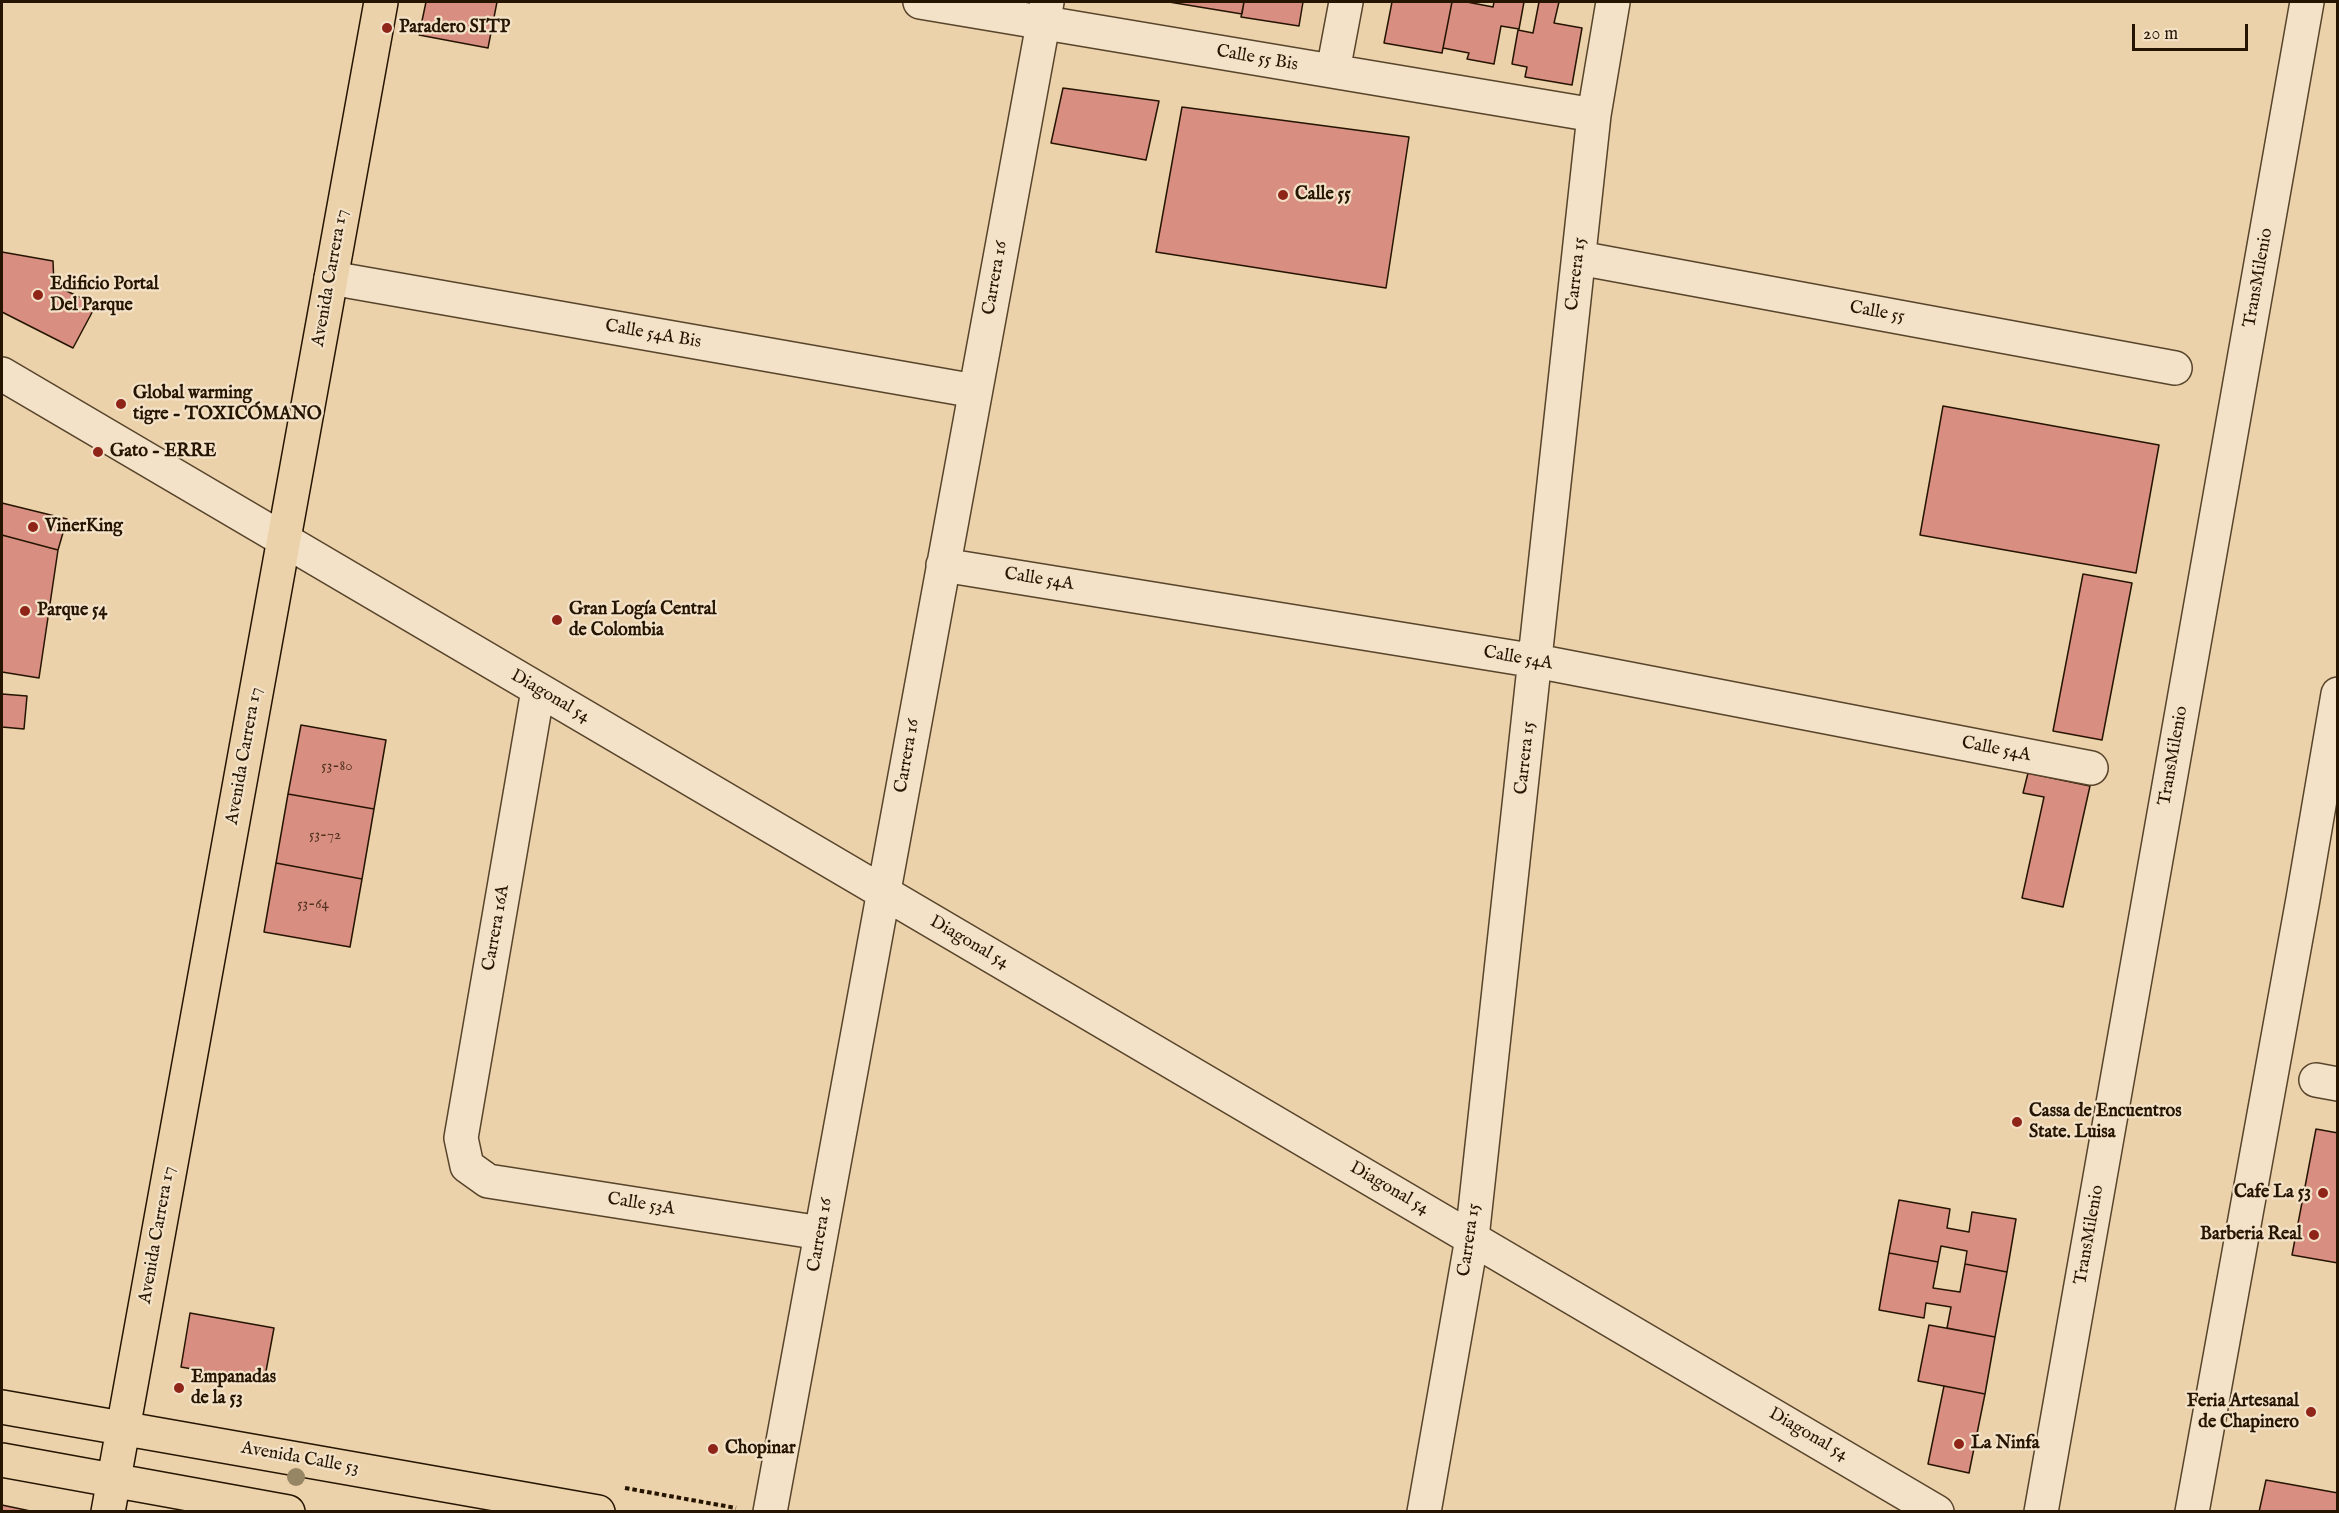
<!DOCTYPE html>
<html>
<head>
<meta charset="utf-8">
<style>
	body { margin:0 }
	#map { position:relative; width:2339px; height:1513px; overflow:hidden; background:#ecd2ab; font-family:"IM FELL English",serif }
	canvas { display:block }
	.frame { position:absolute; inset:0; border:3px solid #251500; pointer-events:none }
	.scale { position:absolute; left:2132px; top:24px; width:116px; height:27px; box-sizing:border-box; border:3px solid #251500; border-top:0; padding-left:8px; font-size:18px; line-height:21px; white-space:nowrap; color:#251500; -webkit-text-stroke:4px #f3e2c8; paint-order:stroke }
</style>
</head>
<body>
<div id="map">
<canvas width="2339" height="1513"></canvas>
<div class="frame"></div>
<div class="scale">20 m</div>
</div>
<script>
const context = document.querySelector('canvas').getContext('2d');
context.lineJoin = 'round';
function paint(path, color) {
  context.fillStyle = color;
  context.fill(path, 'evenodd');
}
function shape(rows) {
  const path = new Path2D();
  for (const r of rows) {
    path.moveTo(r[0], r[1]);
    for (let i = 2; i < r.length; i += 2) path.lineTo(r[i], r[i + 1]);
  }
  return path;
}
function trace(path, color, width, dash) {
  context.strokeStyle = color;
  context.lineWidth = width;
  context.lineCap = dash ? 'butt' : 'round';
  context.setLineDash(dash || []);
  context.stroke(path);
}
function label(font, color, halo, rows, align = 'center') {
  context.font = font + ' "IM FELL English",serif';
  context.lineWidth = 4.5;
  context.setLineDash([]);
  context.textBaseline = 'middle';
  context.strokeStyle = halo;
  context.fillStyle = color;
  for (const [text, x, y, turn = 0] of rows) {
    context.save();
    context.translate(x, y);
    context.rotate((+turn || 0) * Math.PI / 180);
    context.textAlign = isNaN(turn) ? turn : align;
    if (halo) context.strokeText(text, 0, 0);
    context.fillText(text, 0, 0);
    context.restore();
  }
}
const building = shape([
	[426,2,497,2,488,48,419,35,426,2],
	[1169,2,1244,2,1242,14,1169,2],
	[1244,2,1303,2,1299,26,1241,17,1244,2],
	[1392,2,1452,2,1442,53,1384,43,1392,2],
	[1452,2,1467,2,1493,7,1494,2,1524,2,1519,29,1501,26,1494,64,1467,59,1469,53,1443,48,1452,2],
	[1539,2,1559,2,1554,23,1582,28,1572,85,1525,77,1527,67,1512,64,1518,30,1533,33,1539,2],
	[1063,88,1159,101,1146,160,1051,143,1063,88],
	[1182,107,1409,137,1386,288,1156,252,1182,107],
	[2,252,53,261,54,285,96,305,73,348,2,312,2,252],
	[1943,406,2159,445,2136,573,1920,535,1943,406],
	[2,503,67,519,58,550,2,535,2,503],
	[2,535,58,550,39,678,2,672,2,535],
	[2083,574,2132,583,2102,740,2053,731,2083,574],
	[2,694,27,696,24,729,2,727,2,694],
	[301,725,386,740,374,809,288,794,301,725],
	[2028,773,2090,786,2063,907,2022,898,2044,797,2023,793,2028,773],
	[288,794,374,809,362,879,276,863,288,794],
	[276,863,362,879,350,947,264,932,276,863],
	[2316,1129,2338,1133,2338,1263,2292,1255,2316,1129],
	[1899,1200,1950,1209,1947,1228,1969,1232,1972,1212,2016,1219,2007,1272,1965,1264,1967,1251,1941,1246,1938,1262,1889,1253,1899,1200],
	[1889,1253,1938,1262,1933,1288,1960,1292,1965,1264,2007,1272,1995,1337,1947,1328,1951,1307,1926,1303,1924,1318,1879,1310,1889,1253],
	[190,1313,274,1328,264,1382,181,1367,190,1313],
	[1929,1325,1995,1337,1985,1394,1918,1381,1929,1325],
	[1944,1386,1985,1394,1969,1473,1928,1464,1944,1386],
	[2266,1480,2338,1493,2338,1512,2259,1512,2266,1480],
	[2,1505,35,1512,2,1512,2,1505]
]);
const path = shape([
	[625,1488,736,1508]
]);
const minor = shape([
	[920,2,1594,115],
	[1333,71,1346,2],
	[1579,258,2175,368],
	[331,278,975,391],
	[2,374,1937,1512],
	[943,565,1536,661,2091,768],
	[538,690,461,1138,467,1166,488,1181,821,1233],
	[2316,1080,2338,1084],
	[770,1512,1047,2],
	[1424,1512,1472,1238,1594,115,1613,2],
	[2041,1512,2307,2],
	[2192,1512,2303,899,2338,694]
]);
const major = shape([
	[2,1407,598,1512],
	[2,1460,288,1512],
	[108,1512,381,2]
]);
const trees = [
	[296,1477]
];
const markers = [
	[387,28,6,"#8f2418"],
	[1283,195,6,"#8f2418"],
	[38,295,6,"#8f2418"],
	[121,404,6,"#8f2418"],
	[98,452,6,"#8f2418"],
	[33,527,6,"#8f2418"],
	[25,611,6,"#8f2418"],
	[557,620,6,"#8f2418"],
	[2017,1122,6,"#8f2418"],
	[2323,1193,6,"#8f2418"],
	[2314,1235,6,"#8f2418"],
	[179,1388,6,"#8f2418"],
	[2311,1412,6,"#8f2418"],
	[1959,1444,6,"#8f2418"],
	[713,1449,6,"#8f2418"]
];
const numberNames = [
	["53-80",337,767],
	["53-72",325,836],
	["53-64",313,905]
];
const poiNames = [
	["Paradero SITP",399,28],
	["Calle 55",1295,195],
	["Edificio Portal",50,285],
	["Del Parque",50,306],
	["Global warming",133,394],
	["tigre - TOXICÓMANO",133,415],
	["Gato - ERRE",110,452],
	["VinerKing",45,527],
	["Gran Logía Central",569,610],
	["de Colombia",569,631],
	["Parque 54",37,611],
	["Cassa de Encuentros",2029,1112],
	["State. Luisa",2029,1133],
	["Cafe La 53",2311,1193,"right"],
	["Barberia Real",2302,1235,"right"],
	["Empanadas",191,1378],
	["de la 53",191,1399],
	["Feria Artesanal",2299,1402,"right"],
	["de Chapinero",2299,1423,"right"],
	["La Ninfa",1971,1444],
	["Chopinar",725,1449]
];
const streetNames = [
	["Calle 55 Bis",1257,59,10],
	["Carrera 15",1577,274,-84],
	["Avenida Carrera 17",331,278,-80],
	["Carrera 16",996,278,-80],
	["TransMilenio",2259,278,-80],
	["Calle 55",1877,313,10],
	["Calle 54A Bis",653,335,10],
	["Calle 54A",1039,580,9],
	["Calle 54A",1518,659,10],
	["Diagonal 54",550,697,30],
	["Calle 54A",1996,750,11],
	["Avenida Carrera 17",245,756,-80],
	["Carrera 16",908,756,-80],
	["TransMilenio",2174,756,-80],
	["Carrera 15",1526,758,-84],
	["Carrera 16A",497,928,-80],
	["Diagonal 54",969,943,30],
	["Diagonal 54",1389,1189,30],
	["Calle 53A",641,1205,9],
	["Avenida Carrera 17",158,1235,-80],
	["Carrera 16",821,1235,-80],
	["TransMilenio",2090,1235,-80],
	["Carrera 15",1470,1240,-82],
	["Diagonal 54",1808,1435,30],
	["Avenida Calle 53",300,1459,10]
];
paint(building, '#d98e82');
trace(building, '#251500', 1.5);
trace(minor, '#57442b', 36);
trace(major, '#251500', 36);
trace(path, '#251500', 4, [4.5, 3]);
trace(minor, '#f3e2c8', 33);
trace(major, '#ecd2ab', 33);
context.fillStyle = '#968664';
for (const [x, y] of trees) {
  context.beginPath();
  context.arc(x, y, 9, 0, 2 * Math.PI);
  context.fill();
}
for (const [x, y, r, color] of markers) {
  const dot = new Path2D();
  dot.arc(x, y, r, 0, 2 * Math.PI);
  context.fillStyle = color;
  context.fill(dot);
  trace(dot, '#f3e2c8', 2);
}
label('15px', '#523320', null, numberNames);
label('bold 18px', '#251500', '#f3e2c8', poiNames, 'left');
label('18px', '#251500', '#f3e2c8', streetNames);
</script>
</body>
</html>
